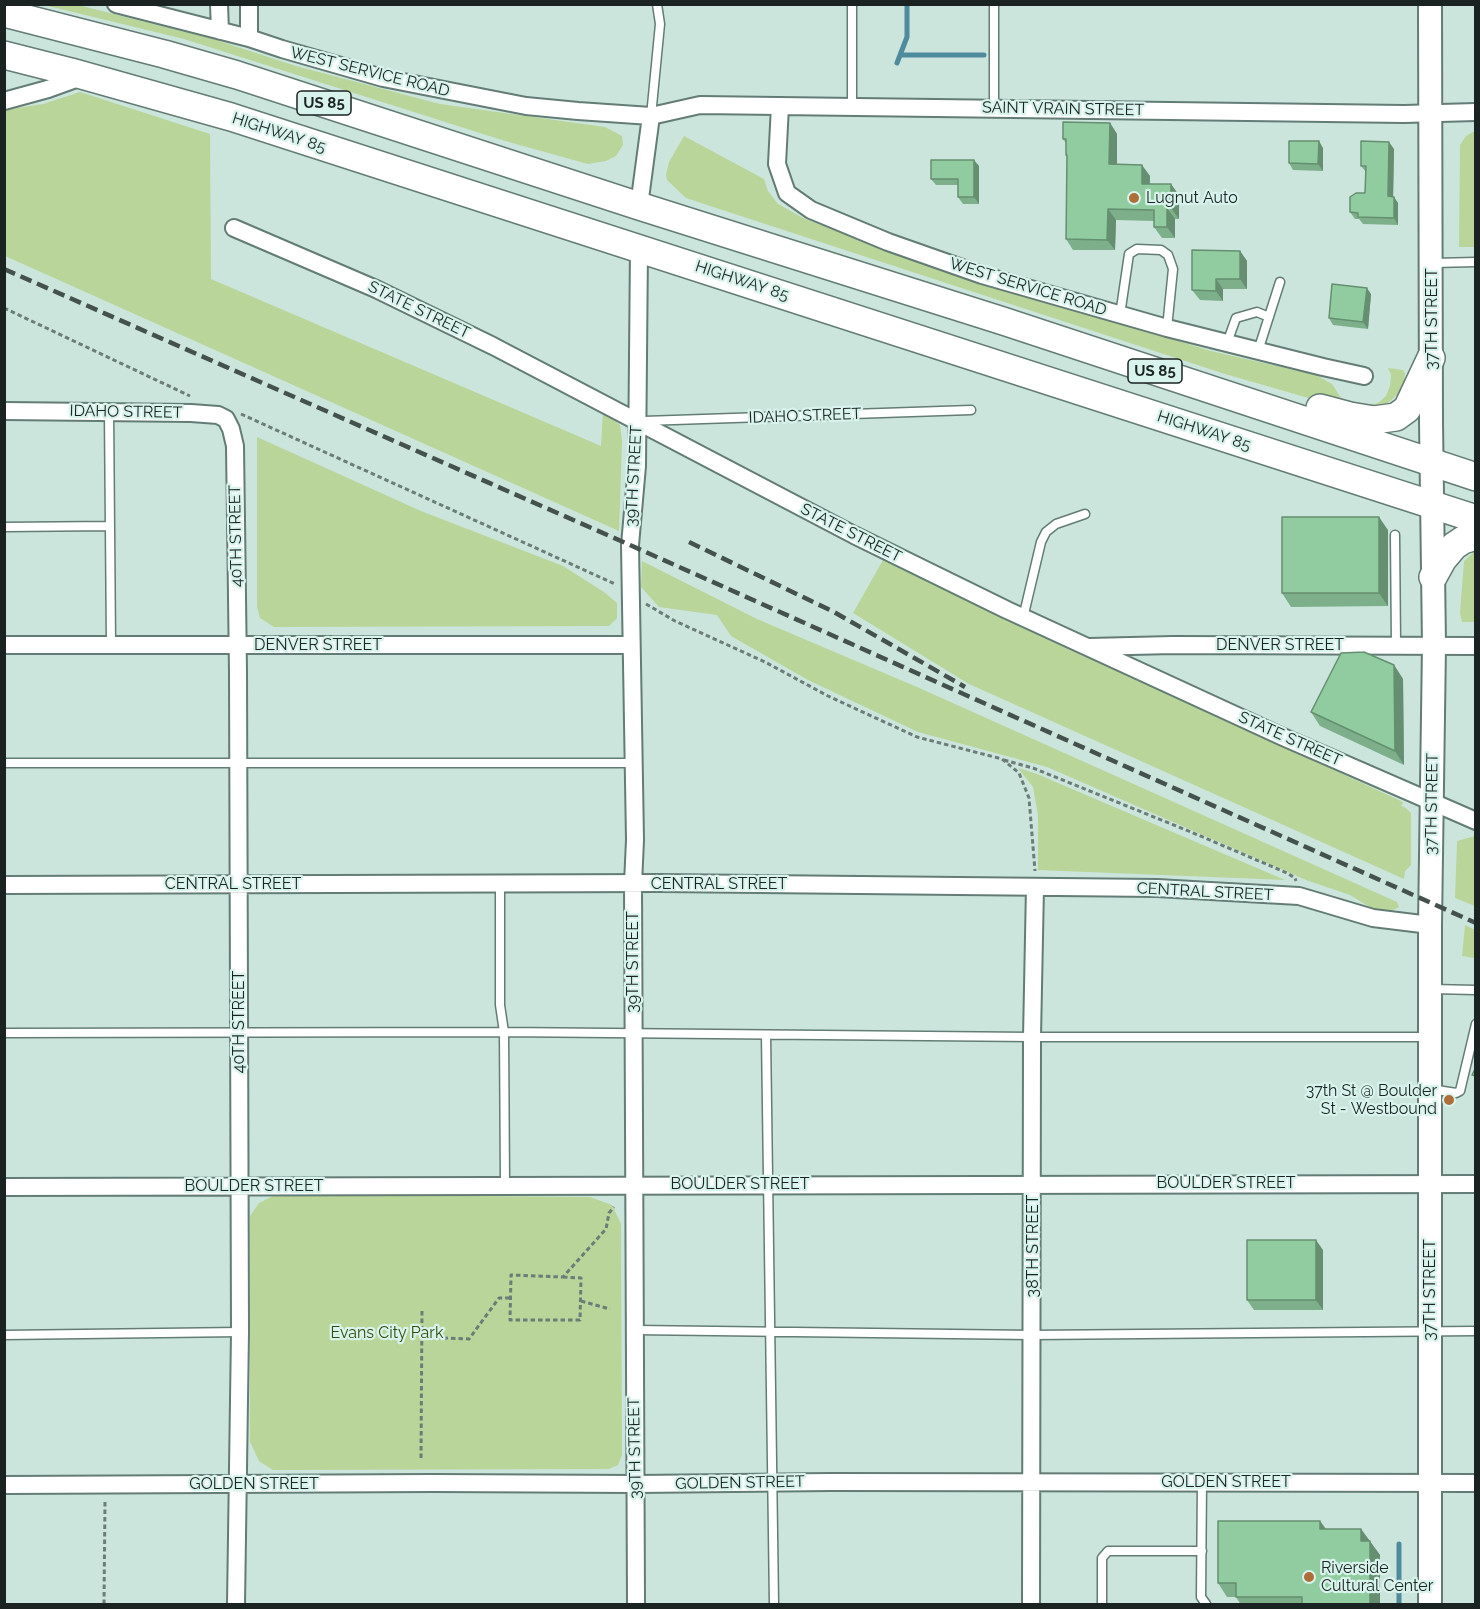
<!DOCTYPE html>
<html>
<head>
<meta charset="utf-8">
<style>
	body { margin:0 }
	#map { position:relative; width:1480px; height:1609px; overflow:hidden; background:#cbe5dd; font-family:Raleway,sans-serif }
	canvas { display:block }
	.frame { position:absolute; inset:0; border:6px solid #1a2321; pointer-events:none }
</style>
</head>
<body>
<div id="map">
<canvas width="1480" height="1609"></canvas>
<div class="frame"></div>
</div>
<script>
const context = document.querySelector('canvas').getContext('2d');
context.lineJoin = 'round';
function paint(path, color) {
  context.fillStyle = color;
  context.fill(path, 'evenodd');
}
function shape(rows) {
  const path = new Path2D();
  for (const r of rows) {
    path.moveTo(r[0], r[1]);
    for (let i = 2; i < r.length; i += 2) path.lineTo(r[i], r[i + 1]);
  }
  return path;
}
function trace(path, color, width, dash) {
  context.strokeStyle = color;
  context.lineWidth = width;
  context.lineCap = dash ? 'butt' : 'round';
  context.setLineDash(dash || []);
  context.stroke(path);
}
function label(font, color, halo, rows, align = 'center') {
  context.font = font + ' Raleway,sans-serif';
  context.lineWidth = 4.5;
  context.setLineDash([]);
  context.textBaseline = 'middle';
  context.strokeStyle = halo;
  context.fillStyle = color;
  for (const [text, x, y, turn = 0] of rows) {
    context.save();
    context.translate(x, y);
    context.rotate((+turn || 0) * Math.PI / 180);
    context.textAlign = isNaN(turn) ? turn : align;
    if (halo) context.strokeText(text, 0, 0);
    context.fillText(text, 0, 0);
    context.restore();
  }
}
const green = shape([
	[44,5,78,5,213,39,296,66,440,104,605,127,622,136,623,145,616,156,606,161,588,164,505,141,184,39],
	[80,92,210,134,211,279,601,446,603,411,620,425,622,441,619,531,5,256,5,110,43,104],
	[1475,131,1475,247,1459,247,1460,145,1466,136],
	[684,136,764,179,768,191,778,204,805,219,941,269,1211,351,1316,375,1332,384,1341,398,1352,404,1364,406,1378,403,1386,396,1390,386,1391,375,1388,368,1403,370,1405,373,1404,383,1400,392,1386,405,1385,409,1343,408,1225,374,707,205,686,198,667,180,666,175,669,162],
	[257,437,421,511,563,566,604,592,617,603,617,618,609,626,274,627,260,618,257,607],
	[1475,551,1475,628,1474,622,1462,622,1460,613,1464,561],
	[883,560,1403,802,1401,806,1406,808,1411,813,1411,865,1405,871,1404,879,969,684,853,613],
	[642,561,757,619,917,687,1397,902,1399,907,1389,912,1373,909,1350,895,1306,880,1047,767,918,732,808,680,731,636,717,615,659,607,641,587],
	[1018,768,1037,774,1285,880,1038,870,1038,815,1033,787],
	[1475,836,1476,836,1475,906,1455,898,1457,841],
	[1465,925,1475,930,1475,958,1462,956],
	[277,1194,590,1197,612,1205,621,1224,622,1455,618,1465,609,1469,273,1470,259,1461,250,1442,250,1216,259,1203]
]);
const stream = shape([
	[900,55,984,55],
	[897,63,907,37,907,4],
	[1399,1544,1399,1604]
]);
const path = shape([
	[4,308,190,396],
	[241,414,615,584],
	[646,604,675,621,765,662,828,696,917,737,1002,759,1019,773,1029,798,1035,871],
	[1004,760,1033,768,1191,832,1287,873,1295,878,1296,881],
	[563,1277,581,1278,580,1320,510,1320,511,1275,563,1277,606,1229,609,1213,614,1207],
	[581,1301,610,1309],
	[421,1337,469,1339,499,1298,511,1298],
	[421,1458,422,1308],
	[104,1604,105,1501]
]);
const service = shape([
	[994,4,994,109],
	[852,107,852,4],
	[651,116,660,24,657,4],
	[1433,263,1476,262],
	[1120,315,1129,254,1137,249,1161,250,1168,255,1173,269,1167,328],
	[1227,343,1236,318,1257,312,1269,317],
	[1258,351,1280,282],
	[109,412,111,645],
	[644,421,971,410],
	[4,527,110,526],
	[1395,535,1396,645],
	[1023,618,1041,542,1046,532,1056,524,1085,514],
	[4,763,634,763],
	[500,885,500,1005,504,1032,505,1185],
	[1431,989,1476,990],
	[4,1033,504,1032,1032,1037,1430,1037],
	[766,1035,774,1604],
	[1431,1089,1456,1093,1460,1091,1476,1024],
	[635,1330,1032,1335,1476,1331],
	[4,1335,240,1332],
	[1202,1482,1201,1597,1206,1604],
	[1102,1604,1102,1558,1108,1551,1202,1551]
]);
const minor = shape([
	[116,4,249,38,282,49,383,78,526,106,578,111,651,116,700,105,1404,114,1476,112],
	[219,4,220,31],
	[249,4,249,38],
	[4,101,48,89,84,76],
	[780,106,777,164,787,193,811,210,888,242,982,275,1167,328,1323,367,1364,376],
	[639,206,651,116],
	[234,228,376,289,493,346,854,535,1007,610,1283,737,1476,821],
	[4,411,191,413,218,415,226,419,231,429,235,446,238,672,240,1332,236,1604],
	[4,645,631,645],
	[1089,647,1173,645,1476,646],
	[4,885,660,883,1157,888,1299,896,1373,918,1430,925],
	[4,1187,1476,1184],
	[4,1485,434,1483,636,1484,831,1482,1476,1483],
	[636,1604,633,884,635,840,630,545,637,466,639,248],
	[1031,1604,1032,1037,1035,887]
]);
const secondary = shape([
	[1430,1604,1430,925,1434,645,1431,422,1430,4]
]);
const trunk = shape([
	[4,13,164,54,237,75,639,206,1003,321,1476,477],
	[4,55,71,72,231,117,1476,519],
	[1320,408,1350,416,1374,420,1396,417,1407,409,1431,358],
	[1433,577,1443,559,1454,546,1463,540,1476,536]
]);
const rail = shape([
	[4,269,630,545,1476,923],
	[689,542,834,612,965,687]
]);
const wall = shape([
	[1110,123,1117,134,1117,164,1150,176,1150,184,1179,195,1179,219,1175,219,1175,238,1162,238,1154,227,1154,221,1116,220,1115,250,1073,250,1066,239,1067,158,1066,155,1066,143,1063,139],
	[1323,148,1323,171,1293,170,1289,163],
	[1394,149,1393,197,1398,203,1398,225,1363,224,1359,219,1355,219,1350,212,1365,193,1366,172,1361,166],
	[979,166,979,204,963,204,958,197,958,185,936,185,931,179],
	[1240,251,1247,261,1247,289,1223,289,1223,301,1200,300,1192,290],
	[1371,294,1368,329,1333,325,1329,318],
	[1388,530,1388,606,1291,607,1282,593],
	[1394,665,1403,679,1404,765,1320,726,1311,712],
	[1323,1250,1323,1310,1254,1310,1247,1300],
	[1320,1521,1326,1529,1361,1529,1380,1555,1380,1605,1241,1605,1236,1597,1227,1597,1218,1583]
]);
const shadedWall = shape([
	[1110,123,1117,134,1117,174,1109,164],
	[1319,141,1323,148,1323,171,1318,164],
	[1389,142,1394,149,1393,203,1388,196],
	[974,160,979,166,979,204,974,197],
	[1142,165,1150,176,1149,195,1142,184],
	[1171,184,1179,195,1179,219,1171,208],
	[1394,197,1398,203,1398,225,1394,218],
	[1167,208,1175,219,1175,238,1167,227],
	[1108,209,1116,220,1115,250,1107,240],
	[1240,251,1247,261,1247,289,1240,279],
	[1216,279,1223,289,1223,301,1216,291],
	[1367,288,1371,294,1368,329,1363,322],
	[1379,517,1388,530,1388,606,1379,593],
	[1394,665,1403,679,1404,765,1395,751],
	[1316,1240,1323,1250,1323,1310,1316,1300],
	[1320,1521,1330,1535,1320,1529],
	[1361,1529,1380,1555,1380,1605,1370,1605,1361,1541]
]);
const building = shape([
	[1063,122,1110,123,1109,164,1142,165,1142,184,1171,184,1171,208,1167,208,1167,227,1154,227,1154,210,1108,209,1107,240,1066,239,1067,155,1066,155,1066,139,1063,139,1063,122],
	[1289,141,1319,141,1318,164,1289,163,1289,141],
	[1361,141,1389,142,1388,196,1394,197,1394,218,1358,217,1358,213,1350,212,1350,197,1356,193,1365,193,1366,166,1361,166,1361,141],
	[931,160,974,160,974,197,958,197,958,179,931,179,931,160],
	[1192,250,1240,251,1240,279,1216,279,1216,291,1192,290,1192,250],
	[1332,284,1367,288,1363,322,1329,318,1332,284],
	[1282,517,1379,517,1379,593,1282,593,1282,517],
	[1364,652,1394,665,1395,751,1311,712,1341,653,1364,652],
	[1476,1067,1476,1076,1472,1075,1476,1067],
	[1247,1240,1316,1240,1316,1300,1247,1300,1247,1240],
	[1218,1521,1320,1521,1320,1529,1361,1529,1361,1541,1370,1541,1370,1605,1302,1605,1302,1597,1236,1597,1236,1583,1218,1583,1218,1521]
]);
const markers = [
	[1134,198,6,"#ae6e37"],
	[1449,1100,6,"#ae6e37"],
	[1309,1577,6,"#ae6e37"]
];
const shields = [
	[324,103,54],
	[1155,371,54]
];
const shieldNames = [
	["US 85",324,103],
	["US 85",1155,371]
];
const streetNames = [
	["WEST SERVICE ROAD",370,72,14],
	["SAINT VRAIN STREET",1063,109,1],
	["HIGHWAY 85",279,133,18],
	["HIGHWAY 85",742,281,18],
	["WEST SERVICE ROAD",1028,287,17],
	["STATE STREET",419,310,26],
	["37TH STREET",1432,319,-90],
	["IDAHO STREET",126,412,1],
	["IDAHO STREET",805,416,-2],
	["HIGHWAY 85",1204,431,18],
	["39TH STREET",634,476,-87],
	["STATE STREET",851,533,27],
	["40TH STREET",236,536,-91],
	["DENVER STREET",318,645],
	["DENVER STREET",1280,645],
	["STATE STREET",1290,739,24],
	["37TH STREET",1432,804,-89],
	["CENTRAL STREET",233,884],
	["CENTRAL STREET",719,884],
	["CENTRAL STREET",1205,892,3],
	["39TH STREET",633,962,-90],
	["40TH STREET",239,1022,-90],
	["BOULDER STREET",1226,1183],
	["BOULDER STREET",740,1184],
	["BOULDER STREET",254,1186],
	["38TH STREET",1033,1246,-90],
	["37TH STREET",1430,1290,-90],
	["39TH STREET",635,1448,-91],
	["GOLDEN STREET",1226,1482],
	["GOLDEN STREET",740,1483,-1],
	["GOLDEN STREET",254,1484]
];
const poiNames = [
	["Lugnut Auto",1146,198],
	["37th St @ Boulder",1437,1091,"right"],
	["St - Westbound",1437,1109,"right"],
	["Riverside",1321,1568],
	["Cultural Center",1321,1586]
];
const parkNames = [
	["Evans City Park",387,1333]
];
paint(green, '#b9d599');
trace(stream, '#508a9d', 5);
trace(service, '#637c75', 11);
trace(minor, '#637c75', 20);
trace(secondary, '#637c75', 26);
trace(trunk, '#637c75', 30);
trace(path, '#6c7d78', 3, [4.5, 3]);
trace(service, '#fff', 8);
trace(minor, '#fff', 16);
trace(secondary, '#fff', 22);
trace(trunk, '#fff', 27);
trace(rail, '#44514d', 4.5, [12, 6]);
paint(wall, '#7caf8a');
paint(shadedWall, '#658f70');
paint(building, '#90cca0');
trace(building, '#658f70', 1.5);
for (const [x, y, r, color] of markers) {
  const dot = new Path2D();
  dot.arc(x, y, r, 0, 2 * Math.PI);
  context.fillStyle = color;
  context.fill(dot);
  trace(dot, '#d8f3eb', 2);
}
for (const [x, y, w] of shields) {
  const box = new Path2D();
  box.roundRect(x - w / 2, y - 12, w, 24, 4.5);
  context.fillStyle = '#d8f3eb';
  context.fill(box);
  trace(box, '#1a2321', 1.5);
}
label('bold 15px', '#1a2321', null, shieldNames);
label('16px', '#1a2321', '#d8f3eb', streetNames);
label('16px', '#1a2321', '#d8f3eb', poiNames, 'left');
label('16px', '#324b08', '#d8f3eb', parkNames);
</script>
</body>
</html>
